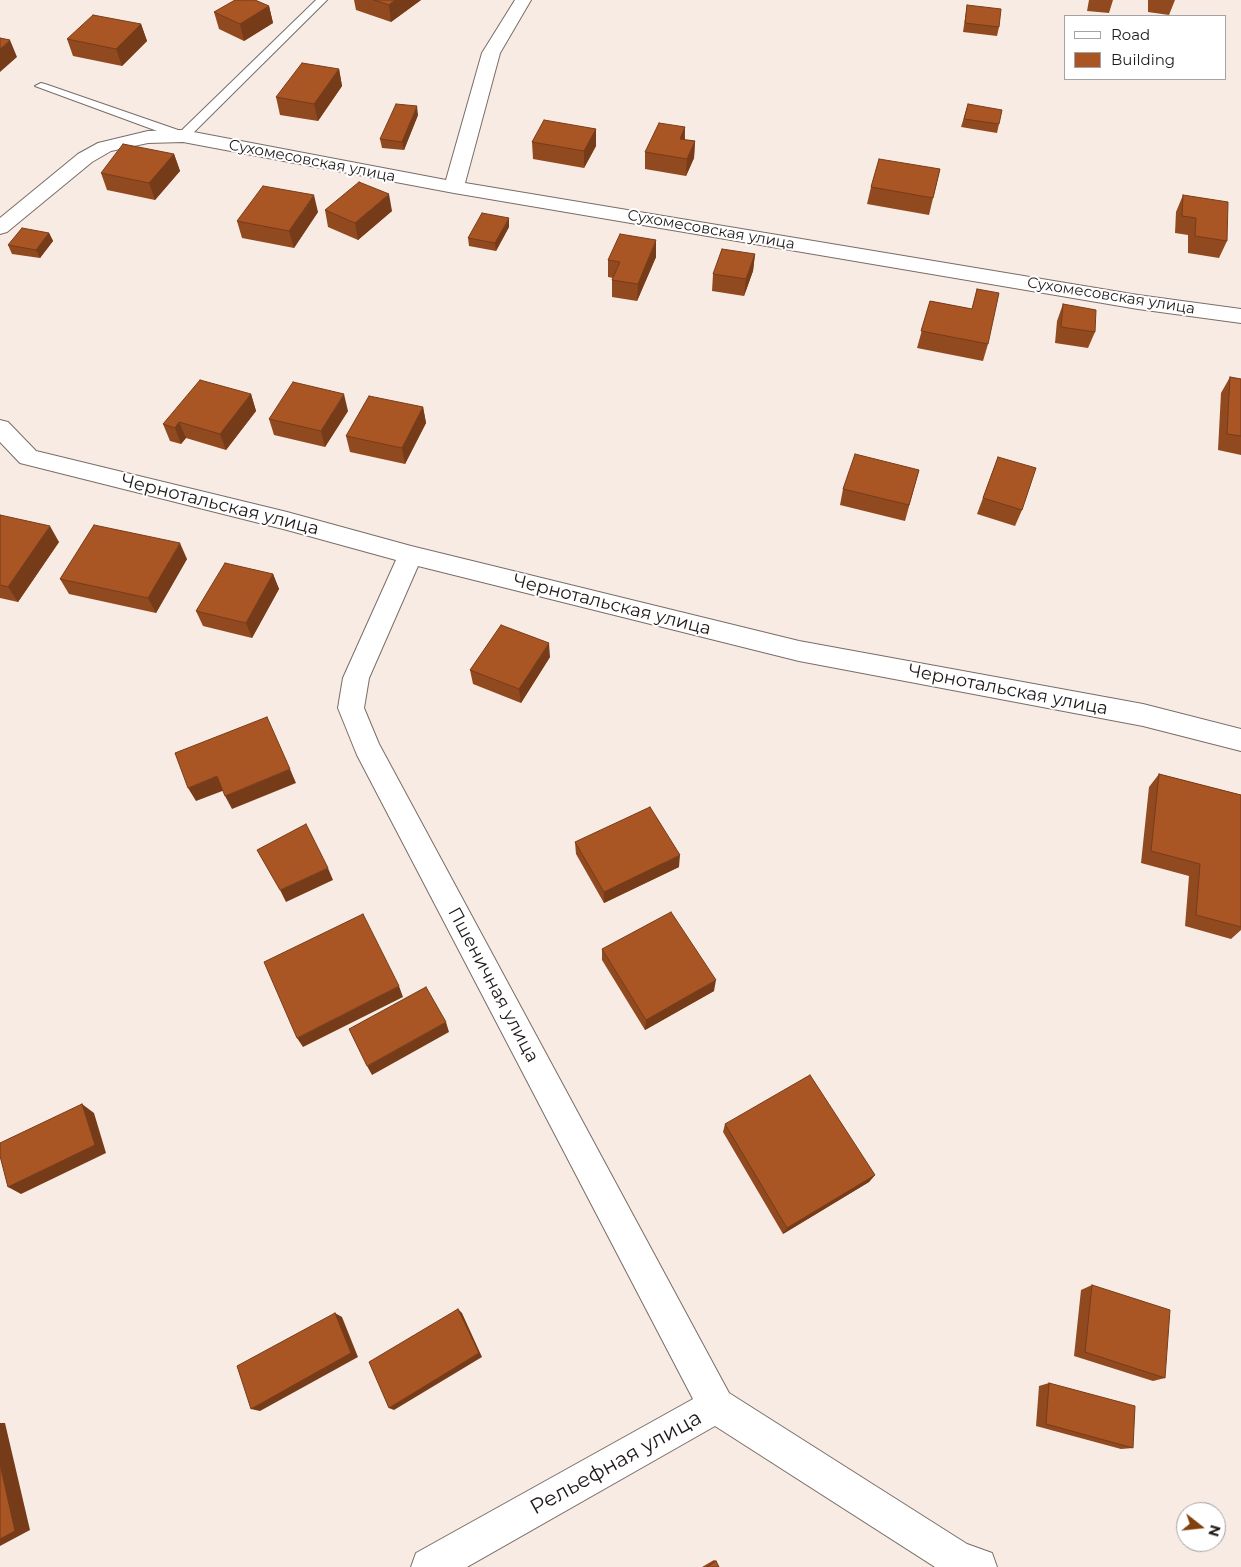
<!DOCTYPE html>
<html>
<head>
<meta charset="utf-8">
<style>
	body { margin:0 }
	#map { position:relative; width:1241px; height:1567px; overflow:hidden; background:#f8ebe4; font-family:Montserrat,sans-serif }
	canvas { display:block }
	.legend { position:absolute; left:1064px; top:15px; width:162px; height:65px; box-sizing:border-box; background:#fff; border:1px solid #a5a3a3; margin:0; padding:6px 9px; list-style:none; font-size:15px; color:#1f1a18 }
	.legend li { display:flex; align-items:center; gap:10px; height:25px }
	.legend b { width:25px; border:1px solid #a5a3a3 }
	.north { position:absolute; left:1176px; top:1502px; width:50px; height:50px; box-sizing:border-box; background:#fff; border:1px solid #a5a3a3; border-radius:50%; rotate:106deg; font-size:14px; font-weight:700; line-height:20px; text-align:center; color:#1f1a18 }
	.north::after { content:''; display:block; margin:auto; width:18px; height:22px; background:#82410c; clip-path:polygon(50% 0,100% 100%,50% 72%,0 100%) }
</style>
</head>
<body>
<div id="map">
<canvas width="1241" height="1567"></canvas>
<ul class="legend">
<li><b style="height:6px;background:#fff"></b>Road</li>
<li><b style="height:14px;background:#a95524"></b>Building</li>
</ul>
<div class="north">N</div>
</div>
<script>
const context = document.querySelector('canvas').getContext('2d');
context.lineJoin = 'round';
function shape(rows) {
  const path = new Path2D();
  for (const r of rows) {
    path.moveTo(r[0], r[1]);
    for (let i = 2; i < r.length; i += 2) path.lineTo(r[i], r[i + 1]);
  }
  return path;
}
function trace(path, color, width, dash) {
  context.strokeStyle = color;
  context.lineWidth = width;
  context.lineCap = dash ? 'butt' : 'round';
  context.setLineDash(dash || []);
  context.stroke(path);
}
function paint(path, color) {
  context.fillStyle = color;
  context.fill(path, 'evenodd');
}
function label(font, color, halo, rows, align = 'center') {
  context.font = font + ' Montserrat,sans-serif';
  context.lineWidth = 4;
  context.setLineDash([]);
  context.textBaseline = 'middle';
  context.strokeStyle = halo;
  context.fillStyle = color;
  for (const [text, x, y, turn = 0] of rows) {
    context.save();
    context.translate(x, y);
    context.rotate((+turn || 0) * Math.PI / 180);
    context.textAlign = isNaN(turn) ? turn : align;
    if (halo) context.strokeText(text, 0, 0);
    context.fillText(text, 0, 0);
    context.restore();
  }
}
const service = shape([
	[316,0,327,0,187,139,179,139,35,86,41,83,45,84,181,131,316,0]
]);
const minor = shape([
	[515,0,531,0,500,53,465,183,1138,295,1241,309,1241,323,1138,309,454,193,183,142,148,143,111,151,92,162,7,232,0,234,0,218,78,154,98,143,148,131,183,130,446,180,482,53,515,0],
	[0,420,8,422,36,451,287,512,411,546,799,641,1143,704,1241,729,1241,751,1143,726,799,661,418,566,369,678,364,708,379,744,729,1393,967,1544,992,1553,997,1567,935,1567,715,1426,467,1567,411,1567,416,1553,693,1399,357,755,338,708,343,678,396,560,287,530,20,463,0,442,0,420]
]);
const wall = shape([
	[354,0,421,0,391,22,356,10],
	[1089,0,1113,0,1109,13,1087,11],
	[1148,0,1175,0,1169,15,1148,12],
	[967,5,999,27,997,36,963,32],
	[269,6,273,23,244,41,219,29,214,12],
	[141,24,147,41,122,66,73,56,67,39],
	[339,69,342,86,318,121,280,115,276,97],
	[968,104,999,124,997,133,961,127],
	[418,115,404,150,382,148,380,139],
	[685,127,685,140,695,141,694,158,686,176,645,169,645,152],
	[596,129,596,146,584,168,533,159,532,142],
	[174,154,180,171,155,200,107,190,101,173],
	[940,169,929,215,867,204,871,187],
	[1183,195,1227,241,1219,258,1188,253,1188,235,1175,233,1176,212],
	[325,210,392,211,358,240,328,227],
	[318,212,294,248,242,238,237,221],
	[509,227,496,251,469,246,468,238],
	[49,233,53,241,40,258,12,254,8,245],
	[755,254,753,271,744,296,712,291,713,274],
	[656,257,637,301,612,297,612,280,613,278,608,277,608,260],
	[977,289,988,344,983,361,917,348,930,301,972,309],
	[1063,304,1095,332,1088,348,1055,343,1057,321],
	[1230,377,1241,379,1241,455,1218,450,1221,393],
	[251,394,256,411,226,450,186,438,181,444,170,441,163,424],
	[423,407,426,423,405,464,350,452,346,436],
	[348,411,325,447,274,435,269,419],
	[998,457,1022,510,1015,526,977,514],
	[919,470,905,521,840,505,843,489],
	[0,515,59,542,18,602,0,598],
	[187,559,156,613,69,594,60,579],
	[273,574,279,589,252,638,203,626,196,611],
	[550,657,521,703,473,684,470,670],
	[1159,774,1241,795,1241,930,1231,939,1185,926,1189,876,1141,863,1149,787],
	[575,842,679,867,604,903,576,854],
	[602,949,714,991,645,1030,602,960],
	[725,1124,875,1175,869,1182,783,1234,723,1132],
	[1092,1285,1165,1378,1153,1381,1074,1356,1081,1290],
	[1049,1383,1133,1448,1121,1449,1036,1426,1039,1386],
	[714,1560,716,1561,719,1567,702,1567]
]);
const shadedWall = shape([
	[395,0,421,0,391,22,389,5],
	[269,6,273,23,244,41,240,24],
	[141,24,147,41,122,66,116,49],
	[10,40,17,57,0,72,0,49],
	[339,69,342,86,318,121,314,104],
	[417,106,418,115,404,150,402,142],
	[685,127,684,144,680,139],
	[596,129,596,146,584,168,584,151],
	[695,141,694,158,686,176,687,159],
	[174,154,180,171,155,200,149,183],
	[389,194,392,211,358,240,355,223],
	[314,195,318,212,294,248,289,231],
	[509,218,509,227,496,251,495,243],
	[49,233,53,241,40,258,36,250],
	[656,240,656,257,637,301,638,284],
	[755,254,753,271,744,296,746,279],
	[251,394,256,411,226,450,220,434],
	[344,394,348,411,325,447,321,431],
	[423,407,426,423,405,464,402,448],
	[179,422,186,438,181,444,175,428],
	[50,526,59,542,18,602,8,587],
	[180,543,187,559,156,613,148,598],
	[273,574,279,589,252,638,246,623],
	[549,643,550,657,521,703,519,689],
	[290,769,296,783,232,809,225,796],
	[217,776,225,790,196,801,188,788],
	[680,855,679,867,604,903,604,892],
	[328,868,333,880,286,902,280,890],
	[716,980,714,991,645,1030,646,1020],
	[399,986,403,997,303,1047,297,1038],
	[446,1022,449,1032,372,1075,367,1066],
	[82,1104,94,1113,106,1153,21,1194,8,1187],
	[875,1175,869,1182,783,1234,787,1228],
	[458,1309,462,1313,482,1357,394,1410,389,1408],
	[335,1313,342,1317,358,1357,260,1411,251,1409],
	[0,1423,5,1423,30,1530,0,1546]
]);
const building = shape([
	[235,0,255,0,269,6,240,24,214,12,235,0],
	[374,0,395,0,389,5,374,0],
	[967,5,1001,9,999,27,965,23,967,5],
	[93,15,141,24,116,49,67,39,93,15],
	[0,38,10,40,0,49,0,38],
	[302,63,339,69,314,104,276,97,302,63],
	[396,104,417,106,402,142,380,139,396,104],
	[968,104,1002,110,999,124,964,119,968,104],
	[544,120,596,129,584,151,532,142,544,120],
	[659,123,685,127,680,139,695,141,687,159,645,152,659,123],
	[123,144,174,154,149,183,101,173,123,144],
	[879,159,940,169,933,198,871,187,879,159],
	[359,182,389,194,355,223,325,210,359,182],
	[263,186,314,195,289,231,237,221,263,186],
	[1183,195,1228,202,1227,241,1195,236,1196,218,1182,216,1183,195],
	[482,213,509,218,495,243,468,238,482,213],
	[22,228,49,233,36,250,8,245,22,228],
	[620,234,656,240,638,284,612,280,620,262,608,260,620,234],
	[722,249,755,254,746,279,713,274,722,249],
	[977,289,999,293,988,344,921,331,930,301,972,309,977,289],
	[1063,304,1096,310,1095,332,1061,327,1063,304],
	[1230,377,1241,379,1241,436,1227,434,1230,377],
	[200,380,251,394,220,434,179,422,175,428,163,424,200,380],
	[293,382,344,394,321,431,269,419,293,382],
	[369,396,423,407,402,448,346,436,369,396],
	[855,454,919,470,909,505,843,489,855,454],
	[998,457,1036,468,1022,510,983,498,998,457],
	[0,515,50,526,8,587,0,585,0,515],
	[94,525,180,543,148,598,60,579,94,525],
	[225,563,273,574,246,623,196,611,225,563],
	[501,625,549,643,519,689,470,670,501,625],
	[267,717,290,769,225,796,217,776,188,788,175,753,267,717],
	[1159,774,1241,795,1241,927,1196,915,1200,864,1151,851,1159,774],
	[650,807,680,855,604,892,575,842,650,807],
	[306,824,328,868,280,890,257,850,306,824],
	[671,912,716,980,646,1020,602,949,671,912],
	[363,914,399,986,297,1038,264,962,363,914],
	[426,987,446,1022,367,1066,349,1029,426,987],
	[810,1075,875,1175,787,1228,725,1124,810,1075],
	[82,1104,95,1145,8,1187,0,1156,0,1143,82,1104],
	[1092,1285,1170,1310,1165,1378,1085,1352,1092,1285],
	[458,1309,479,1353,389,1408,369,1362,458,1309],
	[335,1313,351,1353,251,1409,237,1366,335,1313],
	[1049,1383,1135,1406,1133,1448,1046,1424,1049,1383],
	[0,1464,15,1531,0,1539,0,1464],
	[716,1561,719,1567,707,1567,716,1561]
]);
const farStreetnames = [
	["Сухомесовская улица",312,161,11],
	["Сухомесовская улица",711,230,10],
	["Сухомесовская улица",1111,296,9]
];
const streetNames = [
	["Чернотальская улица",220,505,14],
	["Чернотальская улица",612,605,14],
	["Чернотальская улица",1008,690,11],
	["Пшеничная улица",493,985,62]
];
const nearStreetnames = [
	["Рельефная улица",616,1463,-29]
];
trace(service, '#796d67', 2);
trace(minor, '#796d67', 2);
paint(service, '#fff');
paint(minor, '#fff');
paint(wall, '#91491f');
paint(shadedWall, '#763c19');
paint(building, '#a95524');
trace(building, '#763c19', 1);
label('15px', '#1f1a18', '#fff', farStreetnames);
label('18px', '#1f1a18', '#fff', streetNames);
label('21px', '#1f1a18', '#fff', nearStreetnames);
</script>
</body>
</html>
